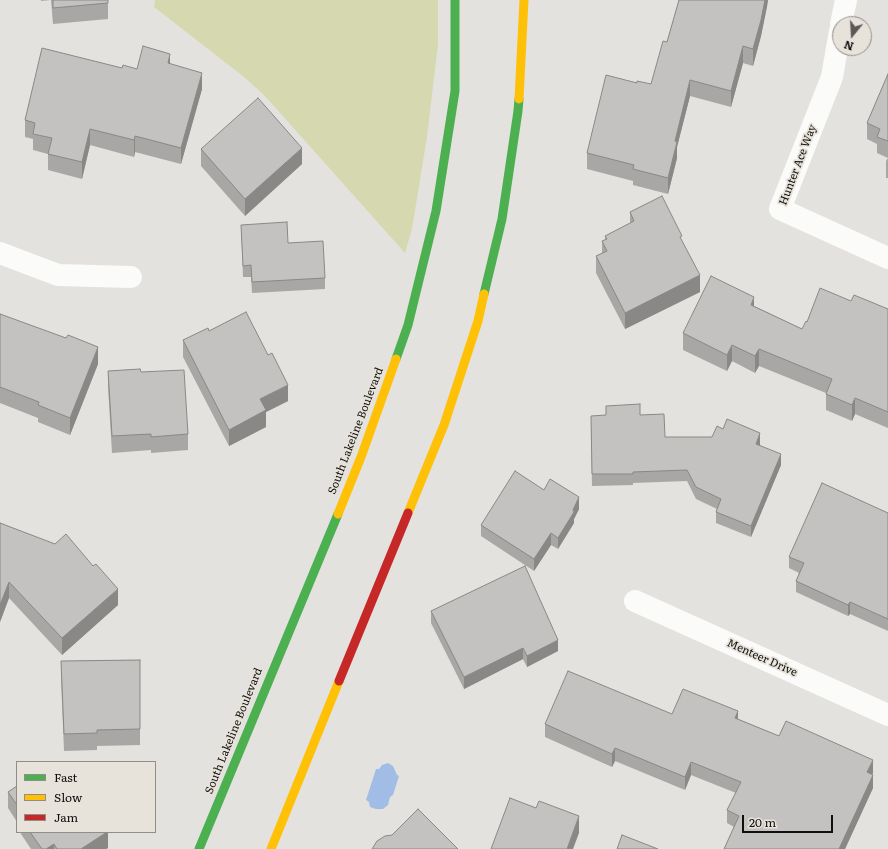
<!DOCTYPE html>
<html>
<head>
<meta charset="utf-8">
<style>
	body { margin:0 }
	#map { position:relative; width:888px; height:849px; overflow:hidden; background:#e4e2de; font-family:Literata,serif }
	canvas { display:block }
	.legend { position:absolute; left:16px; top:761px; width:140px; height:72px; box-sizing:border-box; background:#e7e3db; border:1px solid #918e89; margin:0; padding:5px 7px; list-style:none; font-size:12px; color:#100f0d }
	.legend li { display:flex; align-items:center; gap:8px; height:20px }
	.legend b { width:20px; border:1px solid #918e89 }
	.north { position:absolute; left:832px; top:16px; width:40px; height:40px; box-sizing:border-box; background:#e7e3db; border:1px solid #918e89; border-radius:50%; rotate:198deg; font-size:11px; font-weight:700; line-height:16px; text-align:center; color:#100f0d }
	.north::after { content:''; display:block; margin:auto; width:14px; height:18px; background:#5a5956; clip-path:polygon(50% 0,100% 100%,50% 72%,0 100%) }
	.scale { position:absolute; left:742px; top:815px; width:91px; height:18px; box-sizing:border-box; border:2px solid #100f0d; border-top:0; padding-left:5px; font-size:12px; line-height:14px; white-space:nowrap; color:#100f0d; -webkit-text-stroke:3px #e7e3db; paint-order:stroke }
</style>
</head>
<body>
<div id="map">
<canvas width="888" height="849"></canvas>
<ul class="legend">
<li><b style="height:5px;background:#4caf50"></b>Fast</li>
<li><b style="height:5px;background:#ffc107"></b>Slow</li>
<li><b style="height:5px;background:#c62828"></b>Jam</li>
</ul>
<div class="north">N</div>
<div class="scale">20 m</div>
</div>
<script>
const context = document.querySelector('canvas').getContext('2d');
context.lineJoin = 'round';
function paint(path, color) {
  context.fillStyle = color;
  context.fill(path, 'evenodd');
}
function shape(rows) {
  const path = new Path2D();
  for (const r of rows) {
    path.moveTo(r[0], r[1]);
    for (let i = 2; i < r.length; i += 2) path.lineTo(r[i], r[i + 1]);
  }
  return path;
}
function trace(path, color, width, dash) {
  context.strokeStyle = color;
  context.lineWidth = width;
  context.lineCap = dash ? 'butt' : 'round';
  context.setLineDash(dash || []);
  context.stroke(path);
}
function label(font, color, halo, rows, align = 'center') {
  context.font = font + ' Literata,serif';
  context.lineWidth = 3.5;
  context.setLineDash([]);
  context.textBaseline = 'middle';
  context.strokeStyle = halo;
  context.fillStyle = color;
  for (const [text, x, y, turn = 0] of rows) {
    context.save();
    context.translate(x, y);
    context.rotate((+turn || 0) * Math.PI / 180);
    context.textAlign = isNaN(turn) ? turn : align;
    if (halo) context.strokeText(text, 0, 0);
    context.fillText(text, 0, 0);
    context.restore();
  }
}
const green = shape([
	[155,0,438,0,438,44,427,137,412,229,405,253,264,95,244,77,154,7]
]);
const water = shape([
	[388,763,393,766,397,775,399,776,393,795,390,797,388,805,383,809,376,809,370,807,369,802,366,800,376,769,379,769,382,765]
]);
const street = shape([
	[841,24,846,0],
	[840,31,832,77,780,209,888,258],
	[0,253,58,275,131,277],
	[635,601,888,715]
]);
const fast = shape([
	[484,294,502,219,518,111,519,99],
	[396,359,408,325,436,211,455,91,455,0],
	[199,849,338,514]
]);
const slow = shape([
	[519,99,524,0],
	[408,513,444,425,478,321,484,294],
	[338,514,361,457,396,359],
	[271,849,339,681]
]);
const jam = shape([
	[339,681,408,513]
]);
const wall = shape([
	[41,0,108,0,108,19,53,24,51,0,41,1],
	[679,0,768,0,761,36,753,66,743,63,731,107,690,96,677,147,677,158,668,194,633,185,633,181,587,169,587,153,637,83,651,84,667,42],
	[170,64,202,89,181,164,135,152,134,157,90,145,82,179,48,170,48,154,33,150,33,139,25,137,25,120,122,68,137,69],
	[888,74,888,178,886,178,886,161,888,158,877,153,877,144,867,139,867,123],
	[201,149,302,164,245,216,201,166],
	[630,212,682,241,700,292,625,329,596,273,596,256,602,253,602,241,605,240,605,236,630,223],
	[241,225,288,243,325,278,325,289,252,293,251,277,243,277],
	[851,301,888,309,888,428,855,414,852,421,826,410,826,393,759,366,755,373,732,361,727,371,683,350,683,333,754,306,802,329,807,322],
	[0,314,98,364,70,435,38,422,38,418,0,403],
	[209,331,288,401,266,412,266,427,229,446,183,357,183,340],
	[108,371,141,372,188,434,188,450,151,453,151,450,112,453,108,387],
	[606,406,640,415,665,437,712,437,723,429,760,444,760,445,781,465,751,537,716,523,716,512,717,509,696,499,687,481,633,483,633,485,592,486,591,427,606,415],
	[544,490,579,509,574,519,574,523,558,549,551,545,534,571,481,536,481,525],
	[888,513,888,631,850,614,848,616,796,592,796,581,799,573,789,568,789,557],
	[0,523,118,605,62,655,9,598,0,622],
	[431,611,558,651,527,667,523,659,464,689,431,623],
	[140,660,140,745,97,746,97,750,64,751,61,677,61,661],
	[672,714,738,719,779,736,873,773,872,774,873,788,845,849,724,849,734,827,727,823,727,810,736,793,691,775,685,790,615,761,612,767,545,737,545,724],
	[17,786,17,822,8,808,8,792],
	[21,832,108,832,108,848,106,849,31,849,21,834]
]);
const shadedWall = shape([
	[765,0,768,0,767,7,761,36,753,66,753,49],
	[743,46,743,63,731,107,731,91],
	[170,54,170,70,168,63],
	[202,73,202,89,181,164,181,148],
	[690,80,690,96,677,147,677,158,668,194,668,178,675,141],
	[90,129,90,145,82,179,82,162],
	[135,136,135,152,134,157,134,140],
	[302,148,302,164,245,216,245,199],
	[700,275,700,292,625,329,625,313],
	[754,297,754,314,751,305],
	[732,345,732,361,727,371,727,355],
	[98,347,98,364,70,435,70,418],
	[759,349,759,366,755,373,755,356],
	[288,385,288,401,266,412,266,427,229,446,229,430,260,399],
	[855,398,855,414,852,421,852,405],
	[760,433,760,444,756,455,756,444],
	[781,454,781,465,751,537,751,526],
	[579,497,579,509,574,519,574,523,558,549,558,538],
	[551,533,551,545,534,571,534,559],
	[9,582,9,598,0,622,0,605],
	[118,589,118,605,62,655,62,638],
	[850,602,850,614,848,616,848,605],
	[558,640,558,651,527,667,527,656],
	[523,648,523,659,464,689,464,677],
	[738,711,738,723,735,718],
	[615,748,615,761,612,767,612,754],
	[873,760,873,773,867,785,867,772],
	[691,762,691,775,685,790,685,777],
	[873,775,873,788,845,849,839,849],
	[579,816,579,833,573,849,567,849],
	[107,832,108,832,108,848,106,849,81,849],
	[54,844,54,849,46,849]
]);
const building = shape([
	[53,0,108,0,108,3,53,8,53,0],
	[679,0,765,0,761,20,753,49,743,46,731,91,690,80,675,141,677,142,668,178,633,169,634,165,587,153,606,75,637,83,637,81,651,84,663,41,667,42,679,0],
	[143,46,170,54,168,63,202,73,181,148,135,136,134,140,90,129,82,162,48,154,52,138,33,134,35,123,25,120,42,48,122,68,123,65,137,69,143,46],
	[888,74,888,141,877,137,880,129,867,123,888,74],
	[258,98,302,148,245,199,201,149,258,98],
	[662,196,682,236,680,237,700,275,625,313,596,256,607,251,602,241,607,239,605,236,634,221,630,212,662,196],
	[287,222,288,243,323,241,325,278,252,282,251,265,243,266,241,225,287,222],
	[711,276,754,297,751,305,802,329,806,321,807,322,820,288,851,301,854,295,888,309,888,412,855,398,852,405,826,394,832,379,759,349,755,356,732,345,727,355,683,333,711,276],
	[246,312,268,355,272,353,288,385,260,399,266,410,229,430,183,340,208,328,209,331,246,312],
	[0,314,66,338,68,335,98,347,70,418,38,405,39,402,0,387,0,314],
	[140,369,141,372,184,370,188,434,151,437,151,434,112,436,108,371,140,369],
	[640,404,640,415,664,414,665,437,712,437,717,426,723,429,727,419,760,433,756,444,781,454,751,526,716,512,721,499,696,487,687,470,633,472,633,474,592,474,591,416,606,415,606,406,640,404],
	[515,471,544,490,550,479,579,497,573,510,574,512,558,538,551,533,534,559,481,525,515,471],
	[822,483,888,513,888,619,850,602,848,605,796,581,804,563,789,557,822,483],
	[0,523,55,544,66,534,93,566,96,564,118,589,62,638,9,582,0,605,0,523],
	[525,566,558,640,527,656,523,648,464,677,431,611,525,566],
	[140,660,140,729,97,730,97,733,64,734,61,661,140,660],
	[568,671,672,714,683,689,738,711,735,718,779,736,786,721,873,760,867,772,873,775,839,849,724,849,739,816,727,810,741,782,691,762,685,777,615,748,612,754,545,724,568,671],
	[17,786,17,805,8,792,17,786],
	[510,798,536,808,539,801,579,816,567,849,491,849,510,798],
	[418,809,458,849,372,849,377,841,385,836,392,835,418,809],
	[30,832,107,832,81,849,57,849,54,844,46,849,42,849,30,832],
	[622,835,658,849,617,849,622,835]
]);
const streetNames = [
	["Hunter Ace Way",798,165,-69],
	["South Lakeline Boulevard",356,431,-69],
	["Menteer Drive",762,658,24],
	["South Lakeline Boulevard",234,731,-68]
];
paint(green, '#d6d9b0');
paint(water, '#a2bde5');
trace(street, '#fbfbfa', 22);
trace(fast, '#4caf50', 9);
trace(slow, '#ffc107', 9);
trace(jam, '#c62828', 9);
paint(wall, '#a9a7a5');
paint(shadedWall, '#898886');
paint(building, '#c4c2c0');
trace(building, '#898886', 1);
label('11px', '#100f0d', '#e7e3db', streetNames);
</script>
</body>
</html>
